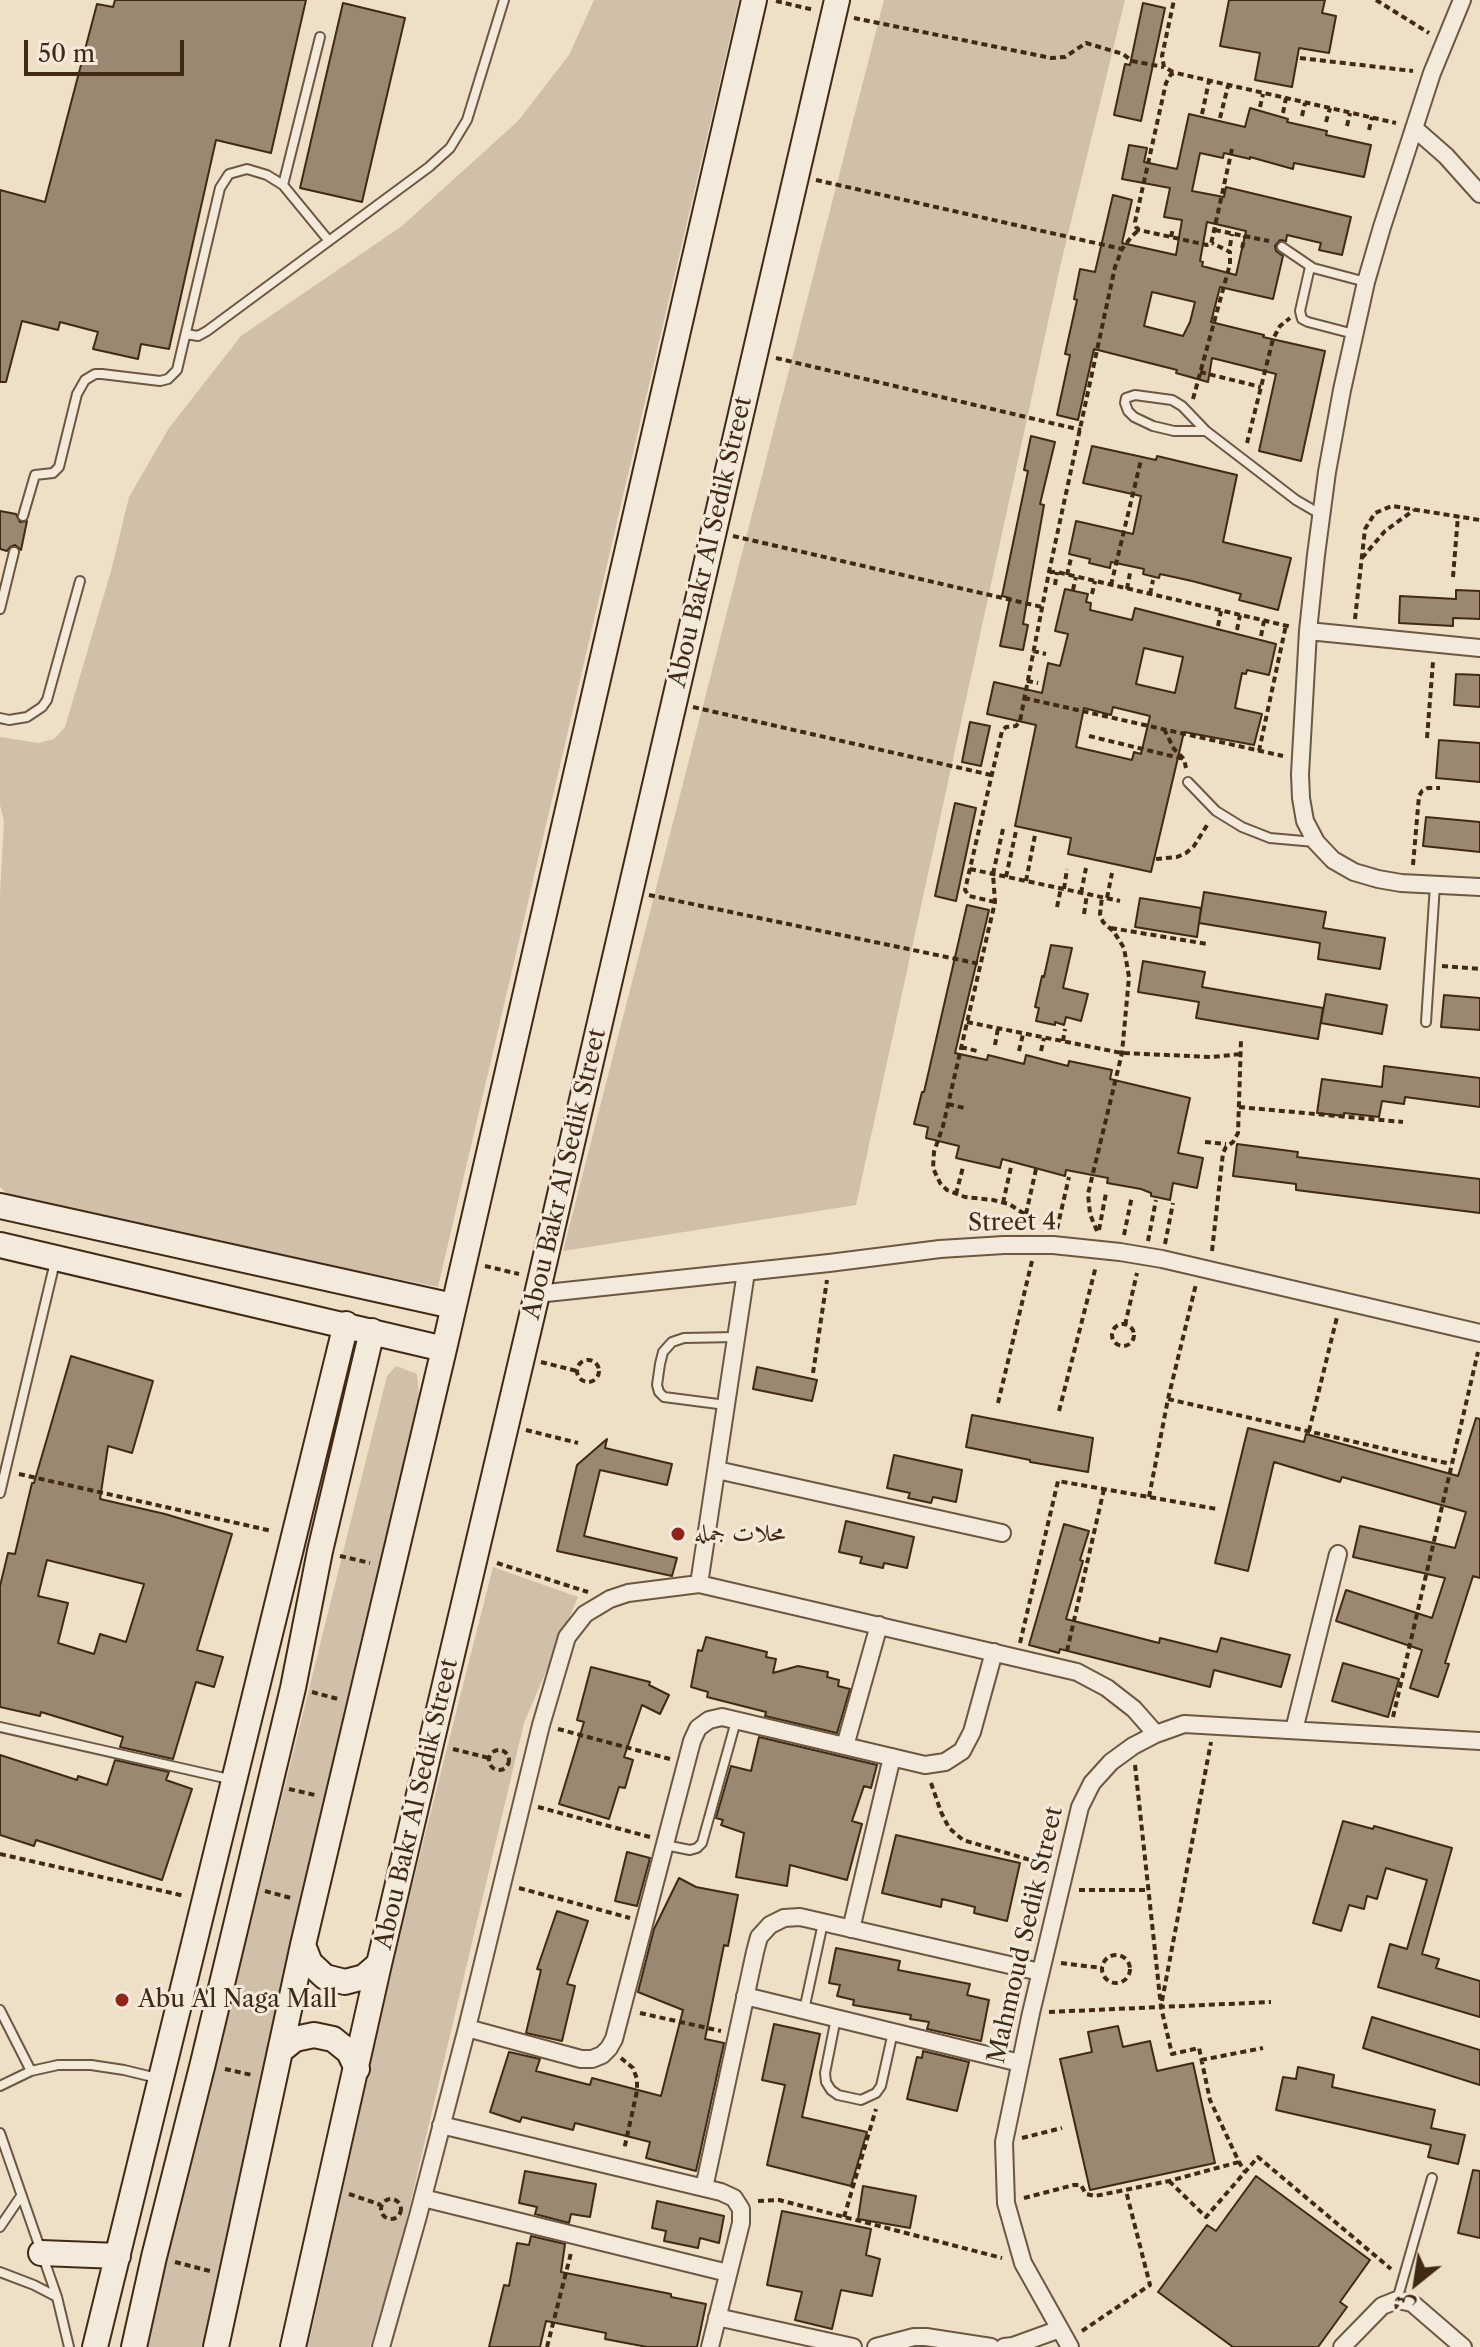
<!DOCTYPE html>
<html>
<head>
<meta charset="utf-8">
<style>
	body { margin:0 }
	#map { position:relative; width:1480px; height:2347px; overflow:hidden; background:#eedfc7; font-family:"Libre Caslon Text",Amiri,serif }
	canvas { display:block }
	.north { position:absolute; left:1376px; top:2243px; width:80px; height:80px; -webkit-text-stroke:6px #f4eadb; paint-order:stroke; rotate:210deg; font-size:22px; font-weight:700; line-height:32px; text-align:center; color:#402a15 }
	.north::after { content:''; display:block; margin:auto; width:28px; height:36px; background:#402a15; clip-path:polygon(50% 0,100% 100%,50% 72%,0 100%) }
	.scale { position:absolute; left:24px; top:40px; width:160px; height:36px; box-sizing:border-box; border:4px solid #402a15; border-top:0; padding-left:10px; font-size:24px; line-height:28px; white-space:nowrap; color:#402a15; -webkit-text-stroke:6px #f4eadb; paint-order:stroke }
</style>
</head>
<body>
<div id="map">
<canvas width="1480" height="2347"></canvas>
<div class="north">ش</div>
<div class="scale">50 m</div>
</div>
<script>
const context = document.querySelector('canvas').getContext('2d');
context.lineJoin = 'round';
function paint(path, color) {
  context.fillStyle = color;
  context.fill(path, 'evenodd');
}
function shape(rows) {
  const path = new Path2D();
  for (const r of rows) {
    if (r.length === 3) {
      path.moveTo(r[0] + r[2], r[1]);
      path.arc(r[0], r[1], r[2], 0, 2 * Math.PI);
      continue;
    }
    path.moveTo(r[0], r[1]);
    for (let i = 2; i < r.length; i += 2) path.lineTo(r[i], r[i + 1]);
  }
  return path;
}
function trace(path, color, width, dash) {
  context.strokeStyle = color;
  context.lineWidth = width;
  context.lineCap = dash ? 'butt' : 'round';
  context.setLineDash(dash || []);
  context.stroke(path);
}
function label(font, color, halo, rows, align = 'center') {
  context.font = font + ' "Libre Caslon Text",Amiri,serif';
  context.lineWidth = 6;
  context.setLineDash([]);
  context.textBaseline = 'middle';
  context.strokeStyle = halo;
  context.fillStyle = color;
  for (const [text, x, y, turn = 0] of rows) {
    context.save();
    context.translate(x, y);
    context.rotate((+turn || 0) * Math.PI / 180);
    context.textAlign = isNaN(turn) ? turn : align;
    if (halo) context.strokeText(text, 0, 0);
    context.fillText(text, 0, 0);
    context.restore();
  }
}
const green = shape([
	[594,0,739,0,438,1287,60,1211,11,1197,0,1187,0,895,4,821,0,805,0,737,38,743,54,739,65,727,111,571,129,497,169,428,241,336,402,226,518,121,569,55],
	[884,0,1125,0,1060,267,856,1205,563,1251],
	[396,1366,417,1374,419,1396,202,2347,145,2347,387,1376],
	[493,1567,578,1597,524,1723,398,2255,370,2347,308,2347,395,1953]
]);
const building = shape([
	[115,0,306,0,271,153,216,140,169,349,141,344,138,359,93,349,98,332,60,322,58,330,22,321,6,382,0,382,0,190,45,202,97,4,113,7,115,0],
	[1229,0,1325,0,1322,13,1336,16,1329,53,1299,48,1292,87,1255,80,1260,53,1220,46,1229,0],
	[343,3,405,18,362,202,300,188,343,3],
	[1143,3,1165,8,1141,121,1114,115,1125,64,1130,65,1143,3],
	[1250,108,1288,119,1287,122,1327,131,1326,135,1371,145,1364,177,1294,163,1293,169,1250,157,1250,159,1224,153,1223,158,1200,153,1192,191,1224,197,1226,187,1351,217,1342,255,1319,250,1321,243,1287,235,1286,241,1280,240,1275,246,1276,251,1283,256,1273,299,1220,287,1211,322,1264,335,1263,337,1325,351,1301,461,1259,451,1276,374,1212,358,1208,382,1176,373,1177,370,1094,349,1078,420,1057,415,1070,355,1065,354,1077,300,1074,299,1080,269,1095,272,1113,195,1132,200,1122,243,1176,255,1182,220,1164,217,1170,188,1122,179,1129,145,1147,148,1144,162,1177,169,1189,114,1245,127,1250,108],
	[1207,222,1246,231,1236,275,1202,266,1203,262,1200,261,1207,222],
	[1152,292,1195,302,1190,322,1183,336,1144,326,1152,292],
	[1031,436,1055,442,1040,504,1044,505,1023,624,1028,625,1023,650,1000,646,1010,598,1002,596,1028,471,1024,470,1031,436],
	[1092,446,1156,460,1157,456,1237,475,1223,542,1291,558,1278,610,1239,600,1241,594,1192,581,1160,574,1159,578,1143,574,1144,569,1111,562,1110,568,1089,563,1090,559,1069,554,1076,521,1133,534,1141,496,1083,483,1092,446],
	[0,511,16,514,20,522,27,521,21,550,15,545,10,547,7,551,0,549,0,511],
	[1065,589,1088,594,1086,602,1091,603,1090,610,1132,620,1135,608,1276,644,1269,675,1247,670,1246,674,1242,673,1235,708,1262,714,1254,745,1184,732,1151,872,1068,854,1071,838,1015,826,1036,725,987,714,994,682,1042,693,1048,663,1060,666,1068,634,1055,631,1065,589],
	[1144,648,1183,657,1175,693,1136,684,1144,648],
	[1113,707,1150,716,1141,754,1134,752,1132,760,1076,747,1084,708,1111,715,1113,707],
	[1456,590,1480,591,1480,619,1453,618,1453,626,1399,623,1400,596,1456,599,1456,590],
	[1456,674,1480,675,1480,707,1454,705,1456,674],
	[970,722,990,726,981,766,962,762,970,722],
	[1439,740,1480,743,1480,782,1436,778,1439,740],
	[955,803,976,808,956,901,935,896,955,803],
	[1426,817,1480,822,1480,852,1423,846,1426,817],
	[1204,892,1326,912,1323,928,1385,938,1380,969,1318,959,1320,943,1199,923,1204,892],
	[1140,898,1201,908,1197,937,1135,927,1140,898],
	[967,905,989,910,955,1053,987,1060,988,1055,1024,1064,1026,1055,1068,1066,1069,1061,1112,1070,1110,1079,1190,1098,1178,1153,1203,1158,1197,1188,1173,1183,1170,1200,1151,1196,1151,1193,1141,1189,1107,1183,1108,1178,1066,1170,1065,1176,1002,1159,1000,1168,956,1158,959,1146,926,1138,928,1127,914,1124,922,1092,924,1092,967,905],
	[1051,945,1072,948,1063,988,1088,994,1081,1021,1066,1017,1064,1025,1055,1022,1055,1025,1036,1021,1039,1008,1035,1007,1042,976,1044,977,1051,945],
	[1143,961,1205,972,1202,987,1323,1008,1318,1039,1196,1018,1199,1002,1138,992,1143,961],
	[1326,994,1387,1005,1382,1034,1321,1023,1326,994],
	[1444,995,1480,998,1480,1030,1441,1027,1444,995],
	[1384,1066,1480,1078,1480,1107,1405,1097,1404,1104,1382,1101,1379,1117,1344,1113,1344,1116,1317,1113,1322,1079,1382,1087,1384,1066],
	[1237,1144,1298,1152,1297,1157,1480,1179,1480,1213,1296,1190,1296,1184,1233,1176,1237,1144],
	[71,1356,153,1381,132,1453,108,1446,100,1499,165,1514,232,1534,197,1650,223,1657,214,1687,196,1682,173,1759,120,1747,123,1737,41,1712,40,1716,0,1707,0,1586,8,1553,15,1554,32,1483,34,1483,71,1356],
	[47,1560,144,1584,126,1642,100,1634,94,1654,58,1643,68,1603,38,1596,47,1560],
	[757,1367,817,1380,812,1401,753,1389,757,1367],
	[972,1415,1093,1438,1088,1472,1030,1462,1030,1460,966,1447,972,1415],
	[1476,1418,1480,1419,1480,1578,1473,1576,1445,1663,1449,1664,1438,1697,1410,1688,1422,1650,1336,1621,1346,1590,1432,1618,1445,1578,1353,1557,1360,1526,1455,1548,1466,1512,1342,1477,1340,1482,1274,1462,1248,1571,1215,1563,1248,1428,1304,1442,1306,1434,1458,1476,1476,1418],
	[607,1439,605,1448,672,1464,667,1485,600,1470,584,1536,677,1558,672,1576,557,1551,577,1465,607,1439],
	[894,1455,962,1470,956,1502,933,1497,931,1503,908,1498,910,1493,887,1488,894,1455],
	[846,1521,914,1537,907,1568,884,1563,883,1568,860,1563,862,1557,839,1552,846,1521],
	[1064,1524,1089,1531,1080,1560,1083,1561,1066,1619,1159,1643,1160,1638,1217,1652,1221,1638,1290,1655,1281,1687,1214,1670,1210,1687,1060,1649,1059,1653,1029,1645,1064,1524],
	[706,1637,767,1652,766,1657,776,1659,773,1673,798,1666,828,1672,827,1677,839,1680,838,1686,850,1689,837,1733,765,1716,766,1712,707,1697,708,1692,691,1687,698,1650,702,1651,706,1637],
	[1343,1663,1399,1679,1388,1717,1332,1701,1343,1663],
	[591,1667,650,1682,649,1685,669,1695,660,1714,642,1705,624,1757,633,1760,625,1788,619,1787,609,1819,559,1804,584,1722,577,1720,591,1667],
	[759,1737,877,1765,871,1788,864,1786,852,1821,862,1824,847,1880,790,1865,787,1886,736,1877,744,1833,721,1825,723,1820,716,1818,731,1766,751,1771,759,1737],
	[0,1755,77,1780,78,1776,107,1785,115,1760,169,1772,166,1780,192,1789,162,1880,36,1840,34,1846,0,1835,0,1755],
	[1343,1821,1373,1829,1374,1826,1452,1848,1422,1954,1439,1959,1436,1968,1480,1981,1480,2017,1378,1987,1390,1944,1407,1949,1427,1880,1386,1868,1377,1899,1367,1896,1364,1909,1349,1905,1341,1931,1313,1923,1343,1821],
	[896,1835,1020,1863,1007,1921,974,1913,975,1907,942,1899,941,1907,882,1893,896,1835],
	[627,1852,650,1858,637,1906,615,1901,627,1852],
	[679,1878,696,1887,738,1895,728,1946,724,1945,705,2039,724,2043,696,2171,646,2158,650,2142,575,2123,573,2130,522,2117,520,2122,490,2112,509,2052,540,2059,536,2071,590,2085,592,2078,661,2096,683,2010,638,1992,654,1929,679,1878],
	[557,1911,588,1921,567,1984,575,1986,562,2041,526,2033,541,1970,537,1969,557,1911],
	[836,1948,900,1961,898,1970,970,1984,967,1995,989,2000,981,2041,927,2029,929,2022,910,2019,911,2015,853,2005,854,2000,837,1996,840,1985,829,1983,836,1948],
	[1372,2017,1480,2050,1480,2085,1363,2048,1372,2017],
	[774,2024,820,2034,802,2117,867,2132,851,2186,767,2165,785,2085,762,2080,774,2024],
	[1118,2026,1123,2047,1150,2041,1157,2071,1193,2063,1215,2163,1090,2190,1060,2059,1092,2052,1088,2032,1118,2026],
	[923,2051,969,2062,957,2111,907,2099,917,2057,922,2058,923,2051],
	[1298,2067,1334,2075,1332,2087,1435,2110,1431,2128,1465,2135,1458,2164,1428,2157,1431,2145,1276,2110,1283,2077,1296,2079,1298,2067],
	[1473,2170,1480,2171,1480,2238,1458,2233,1473,2170],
	[525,2171,596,2184,590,2217,571,2214,569,2223,535,2214,537,2207,519,2203,525,2171],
	[1256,2176,1370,2260,1340,2302,1347,2307,1318,2347,1233,2347,1158,2292,1207,2225,1216,2231,1256,2176],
	[863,2186,916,2196,910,2228,858,2219,863,2186],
	[657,2201,724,2216,719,2243,700,2238,698,2248,664,2241,666,2231,652,2228,657,2201],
	[782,2211,871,2229,866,2255,880,2259,872,2296,841,2290,832,2329,795,2320,802,2292,767,2285,782,2211],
	[531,2236,565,2244,561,2272,671,2294,671,2297,706,2304,697,2347,647,2347,605,2339,606,2333,546,2321,540,2347,489,2347,504,2285,509,2286,517,2243,529,2245,531,2236]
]);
const path = shape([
	[1376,0,1429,33],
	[776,1,814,10],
	[854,18,1051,58,1065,57,1086,43,1123,54,1132,61,1164,67],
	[1300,58,1413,71],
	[1173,72,1164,67,1162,56,1174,0],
	[1260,107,1263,94],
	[1283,113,1286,98],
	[1202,114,1209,81],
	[1302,116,1305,103],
	[1220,118,1228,86],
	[1326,122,1330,108],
	[1347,126,1350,113],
	[1369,130,1372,117],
	[1232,149,1211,244,1207,245,1171,237,1139,230,1136,227,1135,222,1166,83,1171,74,1176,73,1396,123],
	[816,180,1122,249],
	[1215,230,1269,241],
	[1171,237,1173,228],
	[1230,246,1232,234],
	[1242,248,1245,236],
	[776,358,1081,430],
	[1200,372,1261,387],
	[1193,399,1230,264,1230,252,1212,243],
	[1247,443,1273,339,1280,326,1290,318],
	[733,536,1042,607],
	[1362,558,1385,531,1414,510],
	[1049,572,1057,572,1292,627],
	[1067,575,1071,558],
	[1453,577,1458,516],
	[1055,585,1057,572],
	[1111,585,1141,460],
	[1127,589,1130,573],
	[1073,590,1076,577],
	[1092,594,1095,581],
	[1150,594,1153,580],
	[1355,619,1365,529,1375,513,1392,506,1480,520],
	[1218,626,1221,611],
	[1237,630,1240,615],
	[1261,636,1264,621],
	[1033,651,1046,654],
	[1027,681,1038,683],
	[1024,698,1283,756],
	[693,707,991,775],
	[1164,729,1174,749,1184,759,1186,768],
	[1089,736,1184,759],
	[1427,738,1433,662],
	[1259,751,1286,625],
	[1003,829,993,874,995,902,943,1126,934,1152,933,1168,940,1183,947,1190,965,1197,993,1200,1009,1204,1026,1215,1036,1229],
	[1156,859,1177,857,1186,853,1194,846,1209,822],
	[1413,865,1419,796,1422,791,1428,788,1440,788],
	[970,869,1120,901],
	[1006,877,1016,831],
	[1026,881,1035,835],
	[1064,889,1067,869],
	[1081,893,1086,868],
	[649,895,980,964],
	[1107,898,1112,873],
	[995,902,969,896,965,890,1002,731,1006,727,1016,726,1020,721,1049,572,1115,267,1122,249,1132,236,1139,230],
	[1057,907,1061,888],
	[1084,914,1087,894],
	[1111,928,1207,944],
	[1442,966,1480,969],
	[967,1022,1122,1053,1212,1057,1241,1054],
	[1063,1041,1065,1029],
	[995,1045,998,1028],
	[961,1047,977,1051],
	[1019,1051,1023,1034],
	[1041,1051,1044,1038],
	[948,1104,964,1108],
	[1239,1107,1403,1122],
	[1205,1142,1226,1144],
	[956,1194,963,1167],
	[1003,1203,1011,1167],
	[1026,1214,1036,1169],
	[1057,1229,1069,1177],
	[1099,1230,1106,1193],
	[1097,1231,1090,1214,1088,1194,1122,1053,1129,977,1124,948,1114,932,1103,922,1100,914,1102,897],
	[1124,1235,1132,1196],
	[1148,1241,1156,1200],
	[1165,1244,1173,1203],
	[1212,1251,1223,1153,1226,1147,1233,1142,1238,1133,1241,1040],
	[485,1266,519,1274],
	[1123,1335,11],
	[1125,1325,1137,1273],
	[588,1371,11],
	[541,1362,577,1371],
	[813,1373,827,1280],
	[1168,1399,1451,1464],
	[998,1403,1032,1261],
	[1059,1411,1096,1266],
	[526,1430,578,1443],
	[1309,1431,1337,1317],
	[19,1474,272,1531],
	[1149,1497,1168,1399,1196,1284],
	[340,1556,370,1563],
	[497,1563,588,1592],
	[1020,1643,1058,1481,1217,1509],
	[1067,1651,1104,1489],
	[312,1692,338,1699],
	[1393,1717,1478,1352],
	[558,1729,670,1759],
	[453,1749,489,1758],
	[499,1760,10],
	[1135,1765,1161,2007,1172,2054,1199,2048,1210,2100,1239,2162,1245,2172],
	[931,1783,941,1812,949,1828,963,1840,1047,1865],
	[289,1789,315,1795],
	[538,1807,650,1837],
	[0,1854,185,1896],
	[519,1888,630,1918],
	[1079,1890,1149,1890],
	[265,1891,291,1898],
	[1116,1969,14],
	[1061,1963,1102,1968],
	[1162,2001,1211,1742],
	[1049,2012,1271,2002],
	[640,2013,721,2031],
	[621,2058,633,2068,637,2079,637,2091,624,2150],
	[1201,2060,1263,2048],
	[225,2069,252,2075],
	[1022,2138,1062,2128],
	[1169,2181,1206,2217,1258,2157,1391,2269],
	[349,2194,381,2205],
	[1024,2198,1074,2185,1081,2185,1086,2194,1095,2196,1169,2181,1239,2162],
	[391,2209,10],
	[758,2201,779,2200,1002,2258],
	[844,2217,876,2109],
	[175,2262,210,2271],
	[1082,2331,1150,2285,1126,2191],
	[547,2347,571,2253]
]);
const lane = shape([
	[283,185,320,37],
	[1282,247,1313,268,1366,282],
	[1310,267,1300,311,1302,319,1308,322,1354,334],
	[186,334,198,336,207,331,429,167,450,148,467,120,504,0],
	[1206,431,1182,406,1172,400,1135,395,1126,398,1125,403,1128,411,1134,417,1153,426,1174,431,1206,431,1296,500,1320,514],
	[23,516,35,475,53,473,59,467,77,394,85,380,95,374,102,374,160,381,168,379,177,370,220,188,229,174,247,169,267,175,283,185,329,241],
	[0,609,14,552],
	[0,718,9,720,27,717,42,707,47,700,80,581],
	[1188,782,1216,811,1242,827,1270,838,1315,842],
	[1426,1022,1435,885],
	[726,1405,664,1397,659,1392,657,1385,660,1364,663,1352,672,1342,684,1338,736,1337],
	[0,1493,55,1262],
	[0,1727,229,1779],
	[665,1845,690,1850,697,1848,702,1843,736,1721],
	[0,2010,31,2071],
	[804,2010,823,1923],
	[836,2018,825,2073,826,2082,831,2090,838,2095,861,2100,876,2093,881,2086,893,2032],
	[0,2086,31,2071,58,2065,91,2065,124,2070,157,2078],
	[0,2133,57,2297,69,2347],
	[0,2227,21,2196],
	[0,2272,34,2285,57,2297],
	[1397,2300,1432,2178]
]);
const street = shape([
	[1462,0,1432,73,1382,227,1366,282,1342,390,1327,472,1316,555,1308,631,1300,774,1301,798,1305,821,1316,842,1333,860,1354,872,1378,879,1401,883,1480,887],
	[1414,128,1446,156,1480,194],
	[1308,631,1480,648],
	[537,1294,829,1263,940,1249,1004,1245,1053,1245,1120,1252,1162,1259,1480,1333],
	[717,1470,1002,1533],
	[699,1584,746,1272],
	[1294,1730,1338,1554],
	[845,1746,879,1625],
	[851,1929,892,1757],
	[745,1996,1020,2063],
	[467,2028,581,2059,592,2059,602,2055,609,2048,614,2039,692,1741,698,1728,709,1720,722,1717,925,1765,945,1762,962,1751,972,1732,994,1652],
	[441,2125,721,2192,734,2198,741,2209,741,2223,710,2347],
	[704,2188,755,1952,759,1937,770,1925,784,1918,800,1917,1040,1972],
	[423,2198,728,2273],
	[717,2317,853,2347],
	[381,2347,418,2216,467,2028,541,1725,567,1637,585,1614,610,1599,628,1593,699,1584,1077,1672,1107,1688,1134,1709,1156,1734],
	[876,2347,914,2337,926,2337,991,2347],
	[1004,2347,1013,2346,1060,2329],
	[1070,2347,1023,2263,1006,2203,1004,2142,1031,2013,1080,1807,1092,1783,1111,1762,1133,1746,1156,1734,1184,1724,1480,1741],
	[1342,2347,1382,2306,1397,2300,1412,2303,1463,2347]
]);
const secondary = shape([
	[0,1206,453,1306],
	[0,1245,444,1349],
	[303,1945,310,1963,325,1977,345,1982,364,1977,379,1964],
	[280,2051,295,2039,314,2035,333,2039,349,2052,357,2069],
	[41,2253,118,2256],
	[95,2347,346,1324],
	[134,2347,154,2257,203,2063,293,1688,320,1551,372,1331],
	[216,2347,303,1945,444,1349,754,0],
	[293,2347,379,1964,537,1294,837,0]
]);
const markers = [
	[678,1534,8,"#8f2418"],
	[122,2000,8,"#8f2418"]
];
const streetNames = [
	["Abou Bakr Al Sedik Street",711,542,-77],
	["Abou Bakr Al Sedik Street",565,1174,-77],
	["Street 4",1012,1223,-1],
	["Abou Bakr Al Sedik Street",417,1804,-77],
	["Mahmoud Sedik Street",1026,1935,-77]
];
const poiNames = [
	["محلات جمله",694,1534],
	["Abu Al Naga Mall",138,2000]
];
paint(green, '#d0c0a9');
paint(building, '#9a8872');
trace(building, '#402a15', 2);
trace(lane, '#6c5742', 12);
trace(street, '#6c5742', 20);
trace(secondary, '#402a15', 28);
trace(path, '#402a15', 4, [6, 4]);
trace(lane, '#f4eadb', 8);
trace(street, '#f4eadb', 16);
trace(secondary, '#f4eadb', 24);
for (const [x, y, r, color] of markers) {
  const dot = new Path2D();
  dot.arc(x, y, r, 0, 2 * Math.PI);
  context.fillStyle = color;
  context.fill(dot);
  trace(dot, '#f4eadb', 3);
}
label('24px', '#402a15', '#f4eadb', streetNames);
label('24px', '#402a15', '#f4eadb', poiNames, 'left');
</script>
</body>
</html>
